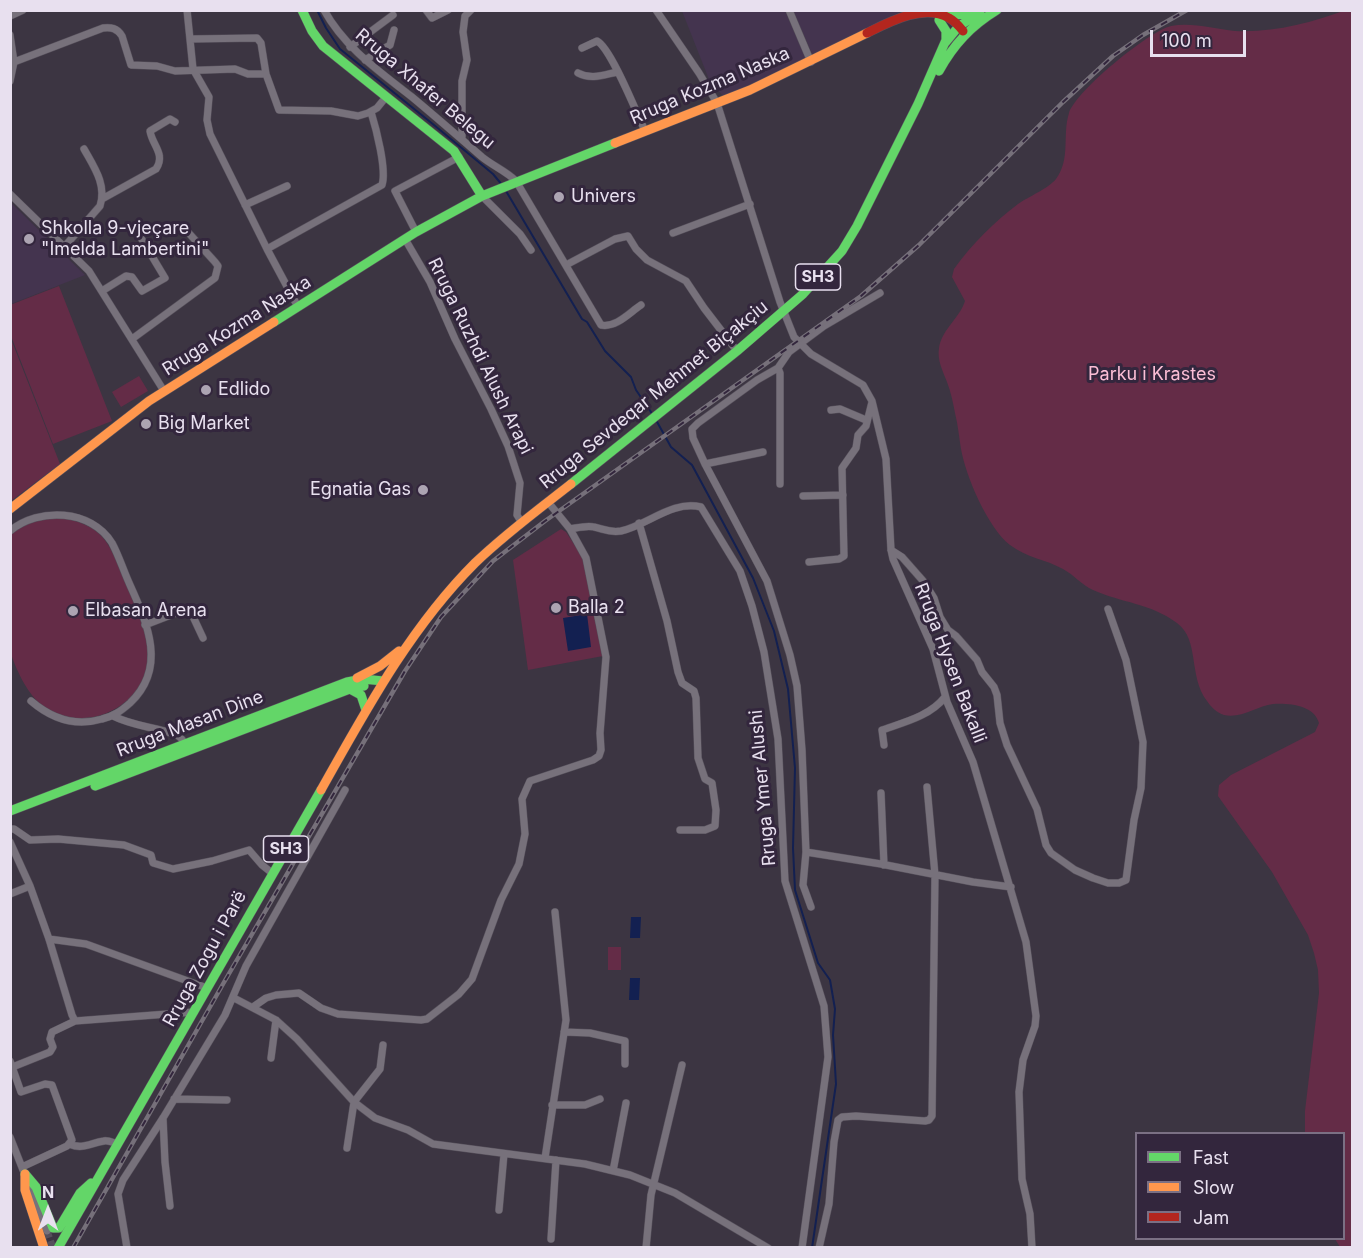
<!DOCTYPE html>
<html>
<head>
<meta charset="utf-8">
<style>
	body { margin:0 }
	#map { position:relative; width:1363px; height:1258px; overflow:hidden; background:#3c3542; font-family:Inter,sans-serif }
	canvas { display:block }
	.frame { position:absolute; inset:0; border:12px solid #e8e0ef; pointer-events:none }
	.legend { position:absolute; left:1135px; top:1132px; width:210px; height:108px; box-sizing:border-box; background:#33263d; border:2px solid #7b7084; margin:0; padding:8px 10px; list-style:none; font-size:18px; color:#e8e0ef }
	.legend li { display:flex; align-items:center; gap:12px; height:30px }
	.legend b { width:30px; border:2px solid #7b7084 }
	.north { position:absolute; left:18px; top:1180px; width:60px; height:60px; -webkit-text-stroke:4px #33263d; paint-order:stroke; rotate:0deg; font-size:16px; font-weight:700; line-height:24px; text-align:center; color:#e8e0ef }
	.north::after { content:''; display:block; margin:auto; width:21px; height:27px; background:#e8e0ef; clip-path:polygon(50% 0,100% 100%,50% 72%,0 100%) }
	.scale { position:absolute; left:1150px; top:30px; width:96px; height:27px; box-sizing:border-box; border:3px solid #e8e0ef; border-top:0; padding-left:8px; font-size:18px; line-height:21px; white-space:nowrap; color:#e8e0ef; -webkit-text-stroke:4px #33263d; paint-order:stroke }
</style>
</head>
<body>
<div id="map">
<canvas width="1363" height="1258"></canvas>
<div class="frame"></div>
<ul class="legend">
<li><b style="height:8px;background:#63d668"></b>Fast</li>
<li><b style="height:8px;background:#ff974d"></b>Slow</li>
<li><b style="height:8px;background:#b3261e"></b>Jam</li>
</ul>
<div class="north">N</div>
<div class="scale">100 m</div>
</div>
<script>
const ctx = document.querySelector('canvas').getContext('2d');
ctx.lineJoin = 'round';
function paint(path, color) { ctx.fillStyle = color; ctx.fill(path, 'evenodd'); }
function strokePath(path, color, width, dash) { ctx.strokeStyle = color; ctx.lineWidth = width; ctx.lineCap = dash ? 'butt' : 'round'; ctx.setLineDash(dash || []); ctx.stroke(path); }
function drawText(font, color, halo, rows, align = 'center') {
  ctx.font = font + ' Inter,sans-serif'; ctx.lineWidth = 6; ctx.setLineDash([]); ctx.textBaseline = 'middle'; ctx.strokeStyle = halo; ctx.fillStyle = color; for (const [text, x, y, turn = 0] of rows) {
    ctx.save(); ctx.translate(x, y); ctx.rotate((+turn || 0) * Math.PI / 180); ctx.textAlign = isNaN(turn) ? turn : align; if (halo) ctx.strokeText(text, 0, 0); ctx.fillText(text, 0, 0); ctx.restore();
  }
}
paint(new Path2D(`
	M682 11H785L807 60 724 97 710 82Z
	M793 11H902L819 53 812 54Z
	M10 203H11L85 275 11 304Z`), '#44344f');
paint(new Path2D(`
	M1346 10 1352 11V1248L1340 1247 1335 1239 1344 1238V1134L1305 1133V1111L1319 993 1318 970 1314 953 1308 935 1272 872 1218 796 1219 785 1231 775 1315 732 1319 723C1314 705 1289 703 1273 704 1257 706 1241 719 1224 715 1217 713 1211 707 1207 701 1188 676 1200 640 1177 623 1150 603 1122 603 1093 590 1082 585 1074 575 1063 569 1045 559 1027 558 1010 545 988 528 966 477 961 449 959 437 958 425 955 413 953 403 951 392 947 382 943 371 937 361 939 348 942 329 960 318 965 301L952 277 954 269C972 244 994 222 1018 204 1028 197 1049 188 1056 179 1071 159 1062 135 1069 113 1076 91 1149 31 1171 26 1192 22 1214 29 1235 31 1272 33 1311 23 1346 10Z
	M59 286 112 421 53 444 11 336 10 305Z
	M11 339 60 464 11 501H10Z
	M139 376 148 391 121 407 112 392Z
	M58 517C104 525 109 542 125 582 133 602 149 634 149 655 148 704 88 735 47 709 30 698 19 676 12 657 8 649 11 635 11 626 11 595 11 565 11 534L32 521Z
	M561 529 566 532 583 558 603 656 528 670 513 560Z
	M608 947H621V970H608Z`), '#642c47');
paint(new Path2D(`
	M587 614 591 647 568 651 563 618Z
	M631 917H641L640 938H630Z
	M630 978H640L639 1000H629Z`), '#132051');
strokePath(new Path2D(`
	M317 10 326 28 340 49 434 125 493 174 503 186
	M506 191 582 319 587 322 605 351 631 377 636 390 653 415
	M656 420 671 447 692 465 753 578 774 631 788 689 795 768 793 848 795 890 818 963 830 980 835 1009 833 1035 836 1084 812 1248`), '#132051', 2);
strokePath(new Path2D(`
	M47 1231 53 1248`), '#564f5c', 7, [7, 3.5]);
const street = new Path2D(`
	M187 10 193 69 209 97 207 120 210 134 267 249 298 307
	M324 10C345 48 379 71 412 97 436 117 459 137 482 157 493 166 506 171 516 181L601 325C616 328 629 313 641 305
	M426 10 432 18 448 10
	M656 10 699 73 717 103 780 302 794 337 811 354 863 385 872 401 886 459 891 550 893 559 933 649 947 702 973 762 1026 942 1036 1016 1035 1026 1023 1060 1019 1092 1022 1179 1030 1214 1032 1248
	M789 10 811 62
	M10 16 23 10
	M10 35 14 62 10 81
	M190 39 257 38 261 43 266 74 279 110 331 111 358 116 368 113 377 108 386 97
	M350 47 393 15
	M582 48 597 41C611 48 637 114 645 131
	M365 60 390 45 394 30
	M14 62 103 28C111 27 117 28 122 36L131 65 157 66 175 71 235 69 248 74H266
	M578 73C591 80 603 75 617 72
	M462 137V81L467 60 463 32 465 16 471 10
	M10 194 89 271 164 391
	M482 196 520 234 531 250
	M102 199 156 169C166 154 152 145 150 131L170 119 175 122
	M245 205 287 186
	M416 232 395 191 459 157
	M673 233 750 204
	M405 239 430 282 455 339 491 409 508 446 520 483 517 515 522 523
	M65 246 100 206C107 185 94 167 84 149
	M267 249 382 185C387 170 376 128 371 112
	M566 265 615 239 628 236 636 249 647 260 686 281 704 308 737 351
	M102 291 126 276 132 277 142 291 165 278 135 228
	M132 339 215 278 218 266 215 262 186 230
	M778 368 780 373V484
	M831 410 840 409 866 420
	M705 464 763 452
	M803 496 843 495
	M548 502 570 529C577 528 587 525 594 527 604 529 609 533 621 531 648 525 672 500 701 507L740 571 752 606 764 652 778 739 785 881 824 1006 828 1057 802 1248
	M639 523 667 621 678 672 682 683 694 691 696 698 698 758 705 779 712 783 716 810 715 826 705 830H680
	M10 531C39 507 91 509 112 543 119 556 124 572 130 585 148 625 167 668 130 703 121 711 114 716 102 719 75 727 52 719 31 701
	M891 550 902 557 924 582 934 598 940 617 948 630 956 636 977 660 982 672 994 687 997 695 1000 723 1007 745 1037 809 1046 845 1051 853 1075 870 1093 878 1108 883H1119L1126 880 1134 820 1141 788 1143 742 1126 660 1108 609
	M809 562 839 559 844 556 842 468 856 448 858 435 866 426 872 402
	M145 625 189 608 203 638
	M113 716C133 726 154 727 174 734 180 736 182 739 185 744
	M884 745 882 730C905 722 930 716 945 697
	M881 793 884 865
	M10 829H14L30 840 58 839 124 845 151 855 153 863 173 869 212 861 249 850 262 865 272 873
	M10 842 30 886 49 939 72 1015 75 1021 194 1012
	M806 852 881 864 973 882 1011 887
	M10 894 30 886
	M811 907 803 885 806 852 802 750 797 686 790 655 767 581 705 464 693 438 692 429 698 423 757 380 778 368 789 352 824 326 880 293
	M49 939 86 944 207 988
	M234 998 276 1020 297 1039 354 1102 375 1118 408 1130 433 1144 585 1164 630 1175 675 1193 768 1248
	M253 1007 266 998 276 995 299 993 321 1008 338 1014 421 1020 427 1019 459 994 472 979 501 900 519 864 525 834 522 799 530 781 593 760 599 756 601 750 600 733 606 657 586 558 570 529
	M564 1032 590 1033 625 1041V1064
	M271 1058 276 1020
	M10 1061 21 1092 45 1084 52 1085 72 1140 67 1146 22 1167
	M10 1068 50 1052 53 1047 50 1039 52 1032 75 1021
	M174 1099 227 1100
	M552 1105H585L600 1099
	M163 1118 165 1162 170 1206
	M10 1137 23 1170
	M69 1144C83 1150 90 1143 104 1141 108 1140 114 1143 118 1144
	M347 1148 354 1102 380 1069 383 1045
	M545 1158 566 1020 555 912
	M613 1171 626 1103
	M29 1183 47 1231
	M499 1210 504 1154
	M551 1239 556 1160
	M127 1248 118 1194 123 1180 163 1118 225 1015 246 966 345 790
	M646 1248 651 1195 682 1065
	M819 1248 829 1204 834 1142 838 1120 842 1117 856 1116 925 1121 929 1120 932 1116 935 875 927 787`);
const fast = new Path2D(`
	M302 10 312 31 323 46 454 151 482 196
	M947 16 973 13
	M945 43 959 26 980 13
	M939 71C954 44 971 26 997 10
	M274 322 416 232 482 196 615 143
	M571 484 737 351 803 294 842 251 857 226 918 104 946 40V31L939 20
	M350 689 361 695 366 710
	M95 786 355 687 364 686
	M10 811 347 682 363 679 383 681
	M25 1174 36 1187 53 1228H59L80 1193 91 1183
	M58 1248 321 790`);
const slow = new Path2D(`
	M615 143 750 90 867 33
	M10 509 149 401 274 322
	M357 678 380 666 399 651
	M321 790C366 710 410 628 475 563 505 534 539 509 571 484
	M25 1174V1190L44 1248`);
const jam = new Path2D(`
	M867 33C889 22 924 3 949 18 955 21 959 26 963 31`);
strokePath(street, '#57515c', 8);
strokePath(fast, '#57515c', 10);
strokePath(slow, '#57515c', 10);
strokePath(jam, '#57515c', 10);
strokePath(street, '#77717b', 7);
strokePath(fast, '#63d668', 9);
strokePath(slow, '#ff974d', 9);
strokePath(jam, '#b3261e', 9);
const rail = new Path2D(`
	M73 1248 223 984 405 671 441 617 493 561 545 521 861 296 919 245 1063 102 1113 56 1143 35 1187 10`);
strokePath(rail, '#76707a', 4.5);
strokePath(rail, '#33263d', 2, [7]);
for (const [x, y, r, color] of [
	[559,197,6,"#aca4b2"],
	[29,239,6,"#aca4b2"],
	[206,390,6,"#aca4b2"],
	[146,424,6,"#aca4b2"],
	[423,490,6,"#aca4b2"],
	[556,608,6,"#aca4b2"],
	[73,611,6,"#aca4b2"]
]) { const dot = new Path2D(); dot.arc(x, y, r, 0, 2 * Math.PI); ctx.fillStyle = color; ctx.fill(dot); strokePath(dot, '#33263d', 2); }
for (const [x, y, w] of [
	[818,277,45],
	[286,849,45]
]) { const box = new Path2D(); box.roundRect(x - w / 2, y - 13, w, 26, 4.5); ctx.fillStyle = '#33263d'; ctx.fill(box); strokePath(box, '#e8e0ef', 1.5); }
drawText('bold 16px', '#e8e0ef', null, [
	["SH3",818,277],
	["SH3",286,849]
]);
drawText('18px', '#e8e0ef', '#33263d', [
	["Rruga Kozma Naska",710,86,-23],
	["Rruga Xhafer Belegu",425,89,40],
	["Rruga Kozma Naska",237,326,-32],
	["Rruga Ruzhdi Alush Arapi",480,356,64],
	["Rruga Sevdeqar Mehmet Biçakçiu",654,395,-39],
	["Rruga Hysen Bakalli",950,663,69],
	["Rruga Masan Dine",190,724,-21],
	["Rruga Ymer Alushi",763,788,-95],
	["Rruga Zogu i Parë",205,959,-61]
]);
drawText('18px', '#e8e0ef', '#33263d', [
	["Univers",571,197],
	["Shkolla 9-vjeçare",41,229],
	["\"Imelda Lambertini\"",41,250],
	["Edlido",218,390],
	["Big Market",158,424],
	["Egnatia Gas",411,490,"right"],
	["Balla 2",568,608],
	["Elbasan Arena",85,611]
], 'left');
drawText('18px', '#fcbed6', '#33263d', [
	["Parku i Krastes",1152,375]
]);
</script>
</body>
</html>
